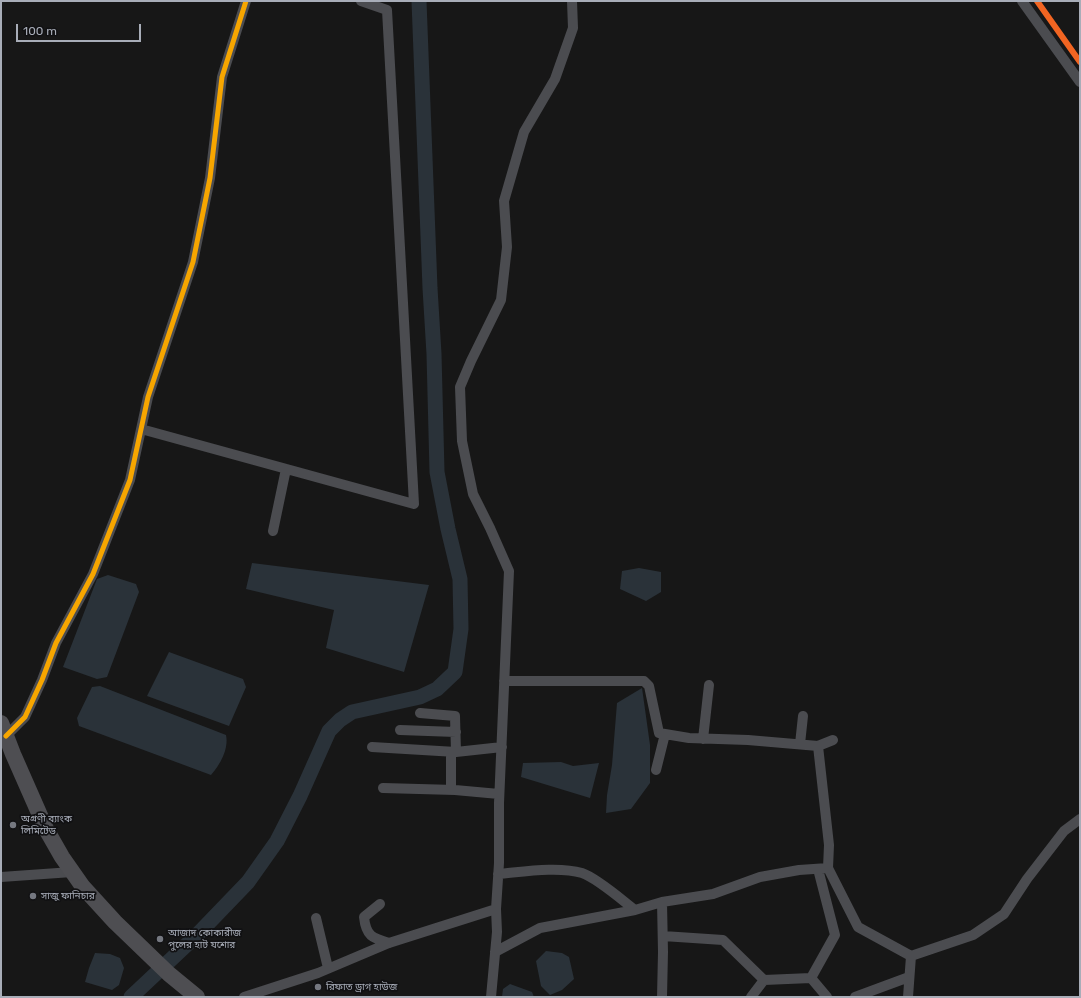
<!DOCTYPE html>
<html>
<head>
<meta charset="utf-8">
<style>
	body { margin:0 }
	#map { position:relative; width:1081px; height:998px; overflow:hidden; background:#171717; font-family:Rubik,sans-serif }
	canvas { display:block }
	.frame { position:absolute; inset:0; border:2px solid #a8adb8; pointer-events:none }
	.scale { position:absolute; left:16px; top:24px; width:125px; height:18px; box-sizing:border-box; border:2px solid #a8adb8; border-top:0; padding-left:5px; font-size:12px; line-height:14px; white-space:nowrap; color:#a8adb8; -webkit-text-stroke:3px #111113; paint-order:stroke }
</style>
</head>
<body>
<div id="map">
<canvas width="1081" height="998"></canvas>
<div class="frame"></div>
<div class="scale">100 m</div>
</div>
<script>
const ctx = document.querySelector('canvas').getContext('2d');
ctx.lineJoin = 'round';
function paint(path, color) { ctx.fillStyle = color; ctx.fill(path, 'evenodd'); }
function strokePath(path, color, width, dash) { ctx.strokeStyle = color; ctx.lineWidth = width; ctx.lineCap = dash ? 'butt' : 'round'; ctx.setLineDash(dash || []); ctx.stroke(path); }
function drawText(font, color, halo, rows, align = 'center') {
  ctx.font = font + ' Rubik,"Noto Sans Bengali",sans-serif'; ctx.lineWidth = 3.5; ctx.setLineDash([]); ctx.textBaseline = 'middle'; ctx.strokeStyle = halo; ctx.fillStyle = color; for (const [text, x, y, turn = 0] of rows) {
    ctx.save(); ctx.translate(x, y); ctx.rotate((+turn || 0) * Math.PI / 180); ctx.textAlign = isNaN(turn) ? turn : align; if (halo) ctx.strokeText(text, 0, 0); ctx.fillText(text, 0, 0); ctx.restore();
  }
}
paint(new Path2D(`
	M252 563 429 585 404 672 326 648 334 610 246 589Z
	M639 568 661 572V592L646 601 620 589 622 571Z
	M108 575 136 584 139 592 107 677 97 679 63 667 97 579Z
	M169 652 243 679 246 687 229 726 147 696Z
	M100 686 226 735C229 749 220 765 211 775L79 726 77 718 92 687Z
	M642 688 650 745V783L631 809 606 813 607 795 612 765 617 703Z
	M561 762 573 766 599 763 590 798 521 777 523 763Z
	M546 951 562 953 569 957 574 979 562 990 550 995 541 986 536 961Z
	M95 953 110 954 120 958 124 968 119 985 112 990 85 982 89 968Z
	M510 984 532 992 534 997H502L503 989Z`), '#2a3239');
strokePath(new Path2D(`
	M131 997 197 935 248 882 277 841 300 796 329 731 340 720 352 712 420 697 437 689 455 672 461 629 460 579 448 529 437 472 434 354 430 288 419 1`), '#2a3239', 15);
strokePath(new Path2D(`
	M1022 1 1080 82
	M141 429 414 504 387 10 361 1
	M273 531 286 469
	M504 681H644L649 686 659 733 689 738 748 740 818 746 829 845 828 868 858 927 911 956 908 997
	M420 713 455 716 456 752
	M400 730 456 732
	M6 736 25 717 42 680 56 643 93 574 130 480 148 397 193 262 210 178 222 77 246 1
	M703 739 709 685
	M800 744 803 716
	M818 746 833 740
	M372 747 456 752 502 747
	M656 770 665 734
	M383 788 455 790 499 794
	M451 790V752
	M498 874C522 872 558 866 582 873 597 878 622 900 635 910
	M1 877 72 872
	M662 902 663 952 662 997
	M380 904 364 917C366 936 372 938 389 943
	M316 918 328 968
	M663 936 723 940 764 980 811 978 835 935 818 869
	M495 952 540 928 635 910 662 902 713 894 760 877 799 870 828 868
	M911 956 973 935 1004 914 1027 879 1064 831 1080 819
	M811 978 827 997
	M244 997 318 973 389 943 496 909
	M491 997 497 932 496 909 499 863V803L509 571 490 528 473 494 462 441 460 387 471 361 501 300 507 247 504 201 524 132 555 79 573 28 572 1
	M751 997 764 980
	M855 997 909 977`), '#4b4c50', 10);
strokePath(new Path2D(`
	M1 723 13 754 46 829 62 857 83 887 115 922 169 974 197 997`), '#4e4e52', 16);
strokePath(new Path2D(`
	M6 736 25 717 42 680 56 643 93 574 130 480 148 397 193 262 210 178 222 77 246 1`), '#f7a600', 5);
strokePath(new Path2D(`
	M1037 1 1080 62`), '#f26522', 6);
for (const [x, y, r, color] of [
	[13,825,4,"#757880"],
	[33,896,4,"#757880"],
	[160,939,4,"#757880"],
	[318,987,4,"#757880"]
]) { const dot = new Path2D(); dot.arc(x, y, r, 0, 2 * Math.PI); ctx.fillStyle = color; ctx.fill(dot); strokePath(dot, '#111113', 1.5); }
drawText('10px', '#a8adb8', '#111113', [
	["অগ্রণী ব্যাংক",21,819],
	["লিমিটেড",21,831],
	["সাজু ফানিচার",41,896],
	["আজাদ কোকারীজ",168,933],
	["পুলের হাট যশোর",168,945],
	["রিফাত ড্রাগ হাউজ",326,987]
], 'left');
</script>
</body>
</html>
